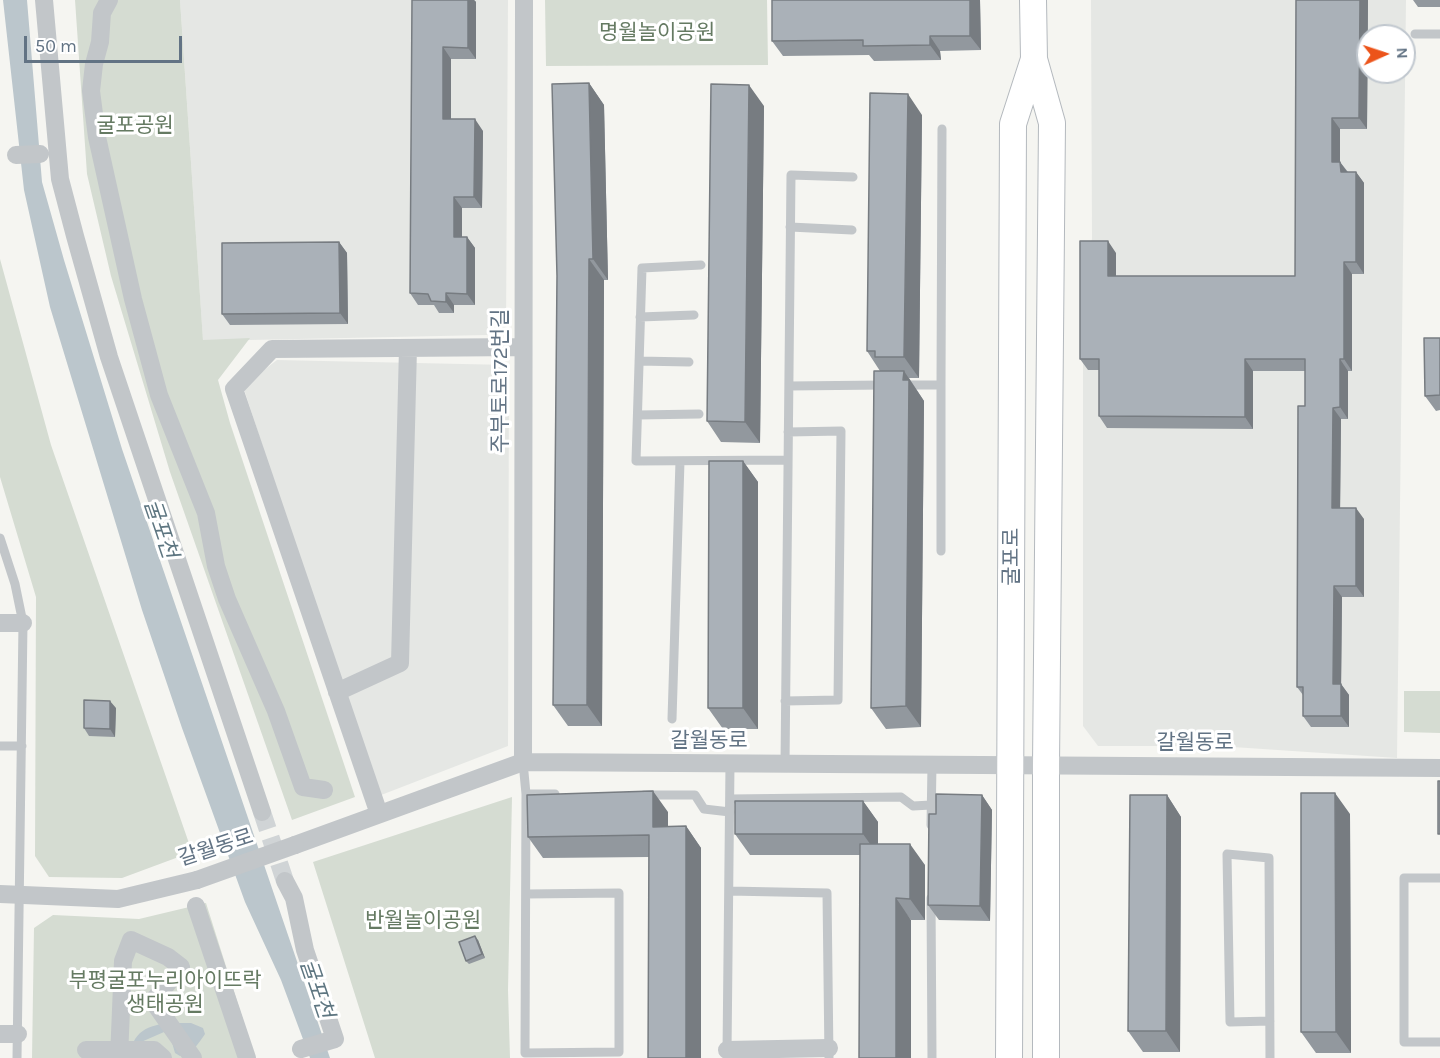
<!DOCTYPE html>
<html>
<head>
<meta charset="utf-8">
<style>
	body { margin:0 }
	#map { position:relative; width:1440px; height:1058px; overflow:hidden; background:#f5f5f1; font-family:Karla,sans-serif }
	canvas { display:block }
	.north { position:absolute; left:1356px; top:24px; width:60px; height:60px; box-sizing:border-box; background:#fff; border:2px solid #c0c7ce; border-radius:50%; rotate:87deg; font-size:16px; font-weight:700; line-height:24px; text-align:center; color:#627384 }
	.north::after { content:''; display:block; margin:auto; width:21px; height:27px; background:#ec541a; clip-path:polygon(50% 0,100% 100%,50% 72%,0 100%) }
	.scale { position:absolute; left:24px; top:36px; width:158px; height:27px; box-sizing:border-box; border:3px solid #627384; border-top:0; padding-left:8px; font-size:18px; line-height:21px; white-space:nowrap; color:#627384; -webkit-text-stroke:4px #fff; paint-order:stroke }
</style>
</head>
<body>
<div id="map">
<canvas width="1440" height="1058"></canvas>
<div class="north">N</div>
<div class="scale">50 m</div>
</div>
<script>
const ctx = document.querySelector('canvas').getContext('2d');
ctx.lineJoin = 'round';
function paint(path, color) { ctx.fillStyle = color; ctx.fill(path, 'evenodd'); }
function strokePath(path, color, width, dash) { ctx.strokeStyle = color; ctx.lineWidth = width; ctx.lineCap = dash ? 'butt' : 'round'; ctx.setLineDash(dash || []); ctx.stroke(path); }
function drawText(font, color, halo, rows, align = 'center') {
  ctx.font = font + ' Karla,"Noto Sans KR",sans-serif'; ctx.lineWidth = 6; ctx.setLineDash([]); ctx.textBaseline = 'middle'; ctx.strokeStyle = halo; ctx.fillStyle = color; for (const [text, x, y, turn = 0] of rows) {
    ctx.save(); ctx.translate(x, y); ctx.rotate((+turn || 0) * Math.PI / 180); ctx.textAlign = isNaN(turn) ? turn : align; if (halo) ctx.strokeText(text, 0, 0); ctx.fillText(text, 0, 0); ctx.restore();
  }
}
paint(new Path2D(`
	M180 0H508L506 327 487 335 203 341Z
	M1091 0H1406L1397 758 1218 746H1098L1083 726V272L1092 239ZM1368 36H1404V72H1368Z
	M277 360 509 365 508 746 376 797 243 386Z`), '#e5e7e4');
paint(new Path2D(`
	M75 0H180L203 340 250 338 218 380 230 423 355 797 292 820 170 472 111 276 87 174Z
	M545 0H767L768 65 546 66Z
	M0 259 51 445 192 852 122 878 49 877 35 856 36 597 0 477Z
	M1404 691H1440V733L1404 732Z
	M512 797 508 990 510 1058H375L313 862Z
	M206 903 255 1058H32L34 928 53 915 139 919Z`), '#d5dcd2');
paint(new Path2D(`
	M3 0H27L42 182 64 260 122 449 330 1058H310L281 980 245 902 182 728 142 610 50 307 24 190Z
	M191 1023 203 1028 205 1034C198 1044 193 1053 180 1056L175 1053 171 1039 164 1032 132 1046C140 1021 169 1023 191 1023Z`), '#bbc6cc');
strokePath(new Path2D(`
	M262 812 285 881`), '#d0d4d6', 18, [18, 9]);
const secondary = new Path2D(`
	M1033 0 1034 59 1052 123 1046 765V1058
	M1009 1058 1013 124 1034 59`);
strokePath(secondary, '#b4b9be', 28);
strokePath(new Path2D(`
	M1415 34H1440
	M790 227 852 230
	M701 265 642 268 636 461 788 460
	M640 317 694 315
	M639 361 689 362
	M902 385H941V551
	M941 385 942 129
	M789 386 885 385
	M638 415 699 414
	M0 538 15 584 23 623 17 1058
	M785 701 838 700 841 431 788 432
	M672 719 680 461
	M0 746H22
	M523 762 526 794H555
	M785 764 791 175 853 177
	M644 795H695L704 809 730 812
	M730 799 901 797 913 806 931 805
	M931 825 932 765
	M1440 878H1404V1042H1440
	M729 891 827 893 829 1058
	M526 894 619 893V1052L525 1053 526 794
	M931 898 932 1058
	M1270 1021 1230 1022 1227 854 1269 858 1270 1058
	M727 1052 730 764`), '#c2c6c9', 9);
strokePath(new Path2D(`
	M44 0 60 179 75 236 109 357 262 812
	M109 0 102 13 100 42 94 64 91 91 97 137 133 299 159 395 206 513 216 566 227 599 276 711 303 787 324 790
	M16 155 40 154
	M0 623H23
	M337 692 400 663 408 348
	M523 762 524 0
	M379 814 234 389 272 349 523 347
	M295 845 523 762 1440 768
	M285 881 294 898 305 950 335 1039 301 1049
	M0 894 118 899 197 880
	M196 906 247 1058
	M0 1034H18
	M86 1050H154L163 1058
	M727 1050 829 1048
	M119 1058 123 961 131 940 168 957 181 967 153 1001 193 1058`), '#c2c6c9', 18);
strokePath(secondary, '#fff', 26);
strokePath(new Path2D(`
	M197 880 295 845`), '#c2c6c9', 18);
paint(new Path2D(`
	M412 0H474L476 2V59H451V119L483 131 482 208H462V237H467L475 248V305H454V313H439L434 305H418L410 293Z
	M772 0H980L981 50 940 51 941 60 874 61 869 55 783 56 772 41Z
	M1296 0H1368L1367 129H1340V162L1348 172H1356L1364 183V274H1352V371H1348V419H1341L1340 508 1364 519V597H1342L1341 684 1349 695V727H1311L1303 716V695L1297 687 1305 406V371H1253V429L1107 428 1099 416V370H1088L1080 359 1116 253V276H1295Z
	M1413 0H1440V7H1418Z
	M589 83 604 105 608 280H604L602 726H568L553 705 557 276Z
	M764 106 760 443 721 442 707 421Z
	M922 115 919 378H909L924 401 921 727 886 729 871 708 880 371 867 351Z
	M339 242 347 253 348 324 230 325 222 314Z
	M1440 338V410L1436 411 1425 396Z
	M743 461 758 482V729H723L708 708Z
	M116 708 115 737 89 736 84 728Z
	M982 795 992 810 990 921 939 920 928 905 936 814Z
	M1167 795 1181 817 1180 1052H1143L1128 1031Z
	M863 801 878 822V844L925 865V920H911L860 855H750L735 834Z
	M668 812V827L686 826 701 848V1058H648L649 857 543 858 528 837Z
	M1350 814 1351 1053H1316L1301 1032Z
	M478 940 485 958 469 964 466 961Z`), '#92989e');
paint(new Path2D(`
	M468 0H474L476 2V59L468 48Z
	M970 0H980L981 50 970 36Z
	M1360 0H1368L1367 129 1359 118Z
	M930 36 940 51 941 60 930 45Z
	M443 47 451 59V130L443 119Z
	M589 83 604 105 608 280 593 259Z
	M749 85 764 106 760 443 745 422Z
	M908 94 922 115 919 378 904 357Z
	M1332 118 1340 129V173L1332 162Z
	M475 119 483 131 482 208 474 197Z
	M1340 162 1348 173 1341 172Z
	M1356 172 1364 183V274L1356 262Z
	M454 197 462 208V248L454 237Z
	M467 237 475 248V305L467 294Z
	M1108 241 1116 253V288L1108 276Z
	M339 242 347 253 348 324 340 313Z
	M589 259 604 280 602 726 587 705Z
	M1344 262 1352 274V371L1344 359Z
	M446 293 454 305V313L446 302Z
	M1245 359 1253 371V429L1245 417Z
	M1340 359 1348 371V419L1340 407Z
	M904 371 924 401 921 727 906 706Z
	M1333 408 1341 419 1340 519 1332 508Z
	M743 461 758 482V729L743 708Z
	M1356 508 1364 519V597L1356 586Z
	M1334 586 1342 597 1341 695 1333 684Z
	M1341 684 1349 695V727L1341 716Z
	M110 701 116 708 115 737 110 729Z
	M653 791 668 812V848L653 827Z
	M1335 793 1350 814 1351 1053 1336 1032Z
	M982 795 992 810 990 921 980 906Z
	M1167 795 1181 817 1180 1052 1166 1031Z
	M863 801 878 822V855L863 834Z
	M686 826 701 848V1058H686Z
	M910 844 925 865V920L910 899Z
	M896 898 911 920V1058H896Z
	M475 936 478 940 485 958 482 954Z`), '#777c81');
const building = new Path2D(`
	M412 0H468V48L443 47V119H475L474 197H454V237H467V294L446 293V302L431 301 428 294 410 293Z
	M772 0H970V36H930V45L863 46V40L772 41Z
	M1296 0H1360L1359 118H1332V162H1340L1341 172H1356V262H1344V359H1340V407L1333 408 1332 508H1356V586H1334L1333 684H1341V716H1303V687H1297L1298 406H1305V359H1245V417L1099 416V359H1080V241H1108V276H1295Z
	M589 83 593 259H589L587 705H553L557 276 552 84Z
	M711 84 749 85 745 422 707 421Z
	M870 93 908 94 904 357H875V351H867Z
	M339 242 340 313 222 314V243Z
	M1424 338H1440V395L1425 396Z
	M874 371H904L903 380H909L906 706 871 708Z
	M709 461H743V708H708Z
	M84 700 110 701V729L84 728Z
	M1438 781H1440V834H1438Z
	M653 791V827L686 826V1058H648L649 835 528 837 527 795Z
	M1301 793H1335L1336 1032H1301Z
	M936 794 982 795 980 906 928 905 929 814H936Z
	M1130 795H1167L1166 1031H1128Z
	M735 801H863V834H735Z
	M860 844H910V899L896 898V1058H859Z
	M475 936 482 954 466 961 459 942Z`);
paint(building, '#aab1b8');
strokePath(building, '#777c81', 1.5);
drawText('21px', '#657a62', '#fff', [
	["명월놀이공원",657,33],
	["굴포공원",135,126],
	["반월놀이공원",423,921],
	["부평굴포누리아이뜨락",165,981],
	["생태공원",165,1005]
]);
drawText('21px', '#627384', '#fff', [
	["주부토로172번길",501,381,-90],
	["굴포로",1012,557,-90],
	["갈월동로",709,741],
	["갈월동로",1195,743],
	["갈월동로",216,848,-18]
]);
drawText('italic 22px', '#5e7681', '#fff', [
	["굴포천",160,529,71],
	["굴포천",316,989,71]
]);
</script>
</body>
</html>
